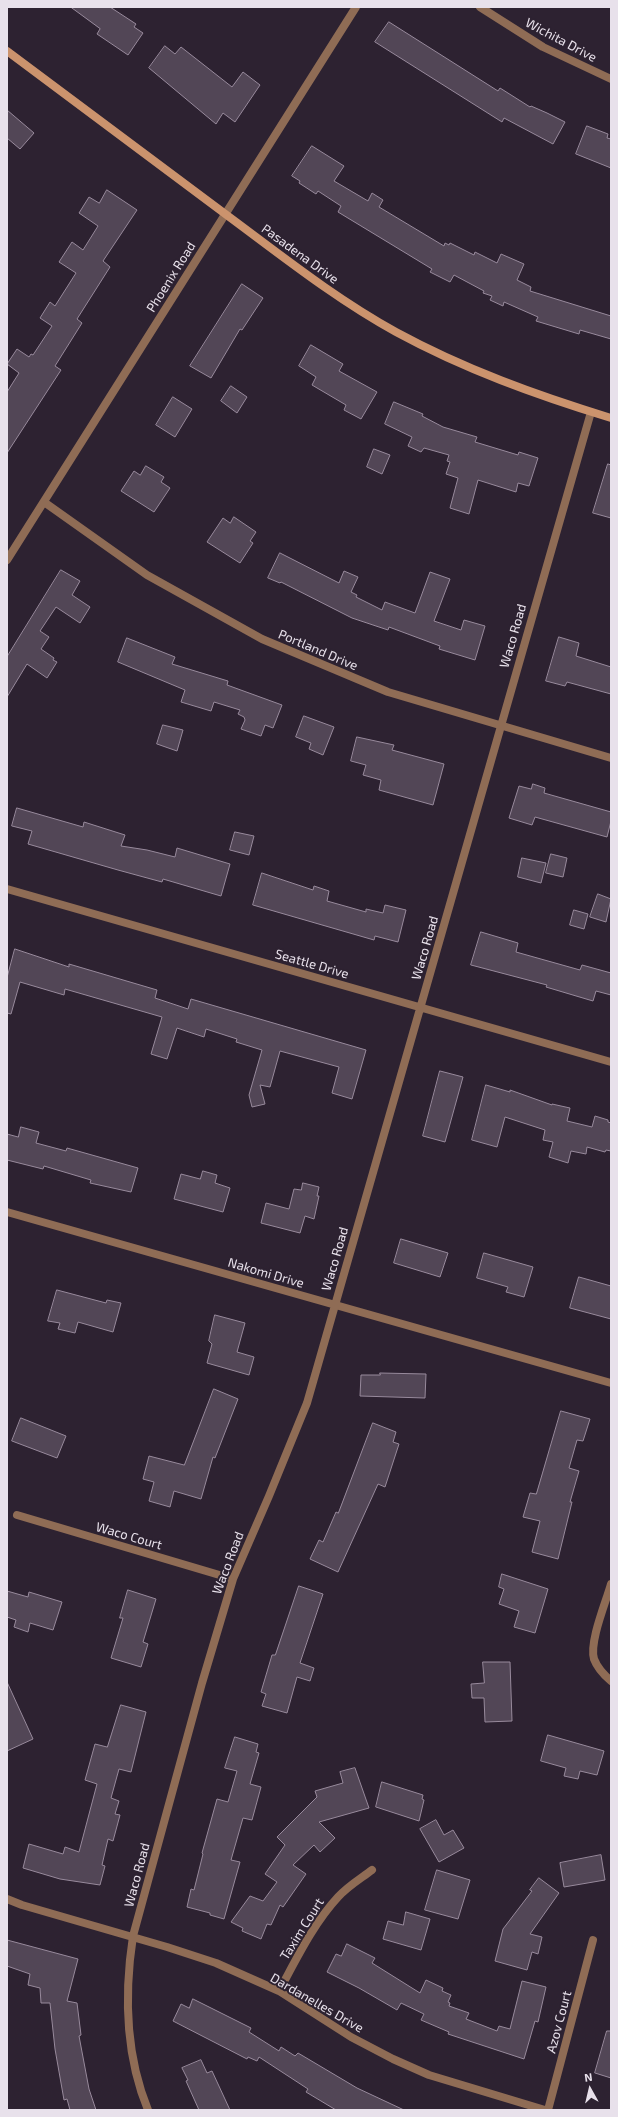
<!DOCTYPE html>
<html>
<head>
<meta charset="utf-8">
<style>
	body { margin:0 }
	#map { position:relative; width:618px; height:2117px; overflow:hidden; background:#2d2231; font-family:"Exo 2",sans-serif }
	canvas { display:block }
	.frame { position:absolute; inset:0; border:8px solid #e8e1eb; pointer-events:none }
	.north { position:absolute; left:570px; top:2069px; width:40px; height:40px; -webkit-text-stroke:3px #2d2231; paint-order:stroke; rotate:352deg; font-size:11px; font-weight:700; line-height:16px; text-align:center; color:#e8e1eb }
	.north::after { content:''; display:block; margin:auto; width:14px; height:18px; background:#e8e1eb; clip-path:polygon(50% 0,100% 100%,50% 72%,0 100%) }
</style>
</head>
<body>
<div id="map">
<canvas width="618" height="2117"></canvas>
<div class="frame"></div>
<div class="north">N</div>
</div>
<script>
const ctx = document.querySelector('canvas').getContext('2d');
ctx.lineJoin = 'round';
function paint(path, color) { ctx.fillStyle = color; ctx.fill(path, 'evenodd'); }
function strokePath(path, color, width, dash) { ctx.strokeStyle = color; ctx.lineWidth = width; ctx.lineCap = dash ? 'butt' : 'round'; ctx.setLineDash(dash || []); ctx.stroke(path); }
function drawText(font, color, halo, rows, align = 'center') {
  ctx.font = font + ' "Exo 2",sans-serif'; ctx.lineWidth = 4; ctx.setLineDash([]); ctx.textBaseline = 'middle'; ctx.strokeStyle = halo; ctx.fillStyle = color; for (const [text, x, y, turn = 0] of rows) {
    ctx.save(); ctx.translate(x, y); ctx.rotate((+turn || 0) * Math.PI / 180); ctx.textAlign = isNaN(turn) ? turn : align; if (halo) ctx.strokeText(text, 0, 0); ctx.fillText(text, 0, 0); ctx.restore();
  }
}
const building = new Path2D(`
	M71 7H110L136 24 134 27 143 33 128 55 97 34 100 29Z
	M389 22 498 91 500 88 530 107 531 106 547 113 565 122 553 144 504 118 502 122 375 42Z
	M165 46 175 54 181 47 232 87 243 72 260 85 235 122 223 113 216 124 149 68Z
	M7 110 34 133 20 149 7 138Z
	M587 126 608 134 607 138 611 139V168L576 154Z
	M312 146 344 166 334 181 368 201 372 193 383 200 379 207 444 246 445 243 449 245 450 243 474 255 475 252 497 263 501 254 524 264 517 280 531 287 530 291 611 316V339L580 330 579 334 536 321 538 317 504 302 503 306 490 300 492 296 483 293 484 291 454 275 450 282 430 272 432 269 338 212 341 206 318 191 316 194 299 183 300 181 292 176Z
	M107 190 137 210 103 261 110 267 77 319 82 323 55 366 61 370 7 453V392L19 373 7 364 17 349 29 357 31 354 33 355 52 326 40 318 50 302 55 306 76 273 59 262 72 242 83 250 98 226 79 213 89 197 99 203Z
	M242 284 263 298 242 330 240 329 211 378 190 366Z
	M311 345 343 364 339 371 377 392 361 419 344 410 346 405 312 385 316 377 299 366Z
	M231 386 247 397 237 413 221 401Z
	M173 397 192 409 175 437 156 425Z
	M394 402 423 414 422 416 443 427 477 437 475 442 518 455 519 452 538 458 529 486 518 483 516 492 478 480 469 514 450 508 458 478 446 474 450 462 447 461 449 455 424 448 421 452 408 446 412 437 385 424Z
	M374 449 390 455 382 474 367 467Z
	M608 464 611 465V518L593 513Z
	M146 466 164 477 161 482 170 488 154 512 121 491 134 471 140 475Z
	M234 517 256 532 250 541 253 543 240 563 207 542 223 518 230 523Z
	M280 553 339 583 344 571 358 577 351 592 357 595 356 597 382 610 385 602 415 613 430 572 450 579 434 621 461 630 464 620 485 626 475 660 439 649 440 646 389 627 388 630 352 618 281 582 280 583 268 578Z
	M61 570 80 581 72 595 90 607 80 623 56 607 40 631 49 637 41 649 54 658 53 660 57 662 47 678 27 664 7 697V657Z
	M559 637 579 643 576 656 611 667V694L567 682 565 686 546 681Z
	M127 638 175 657 172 664 228 681 227 685 282 705 273 728 265 725 261 736 241 729 245 720 244 717 238 714 240 710 214 702 211 711 181 702 185 690 118 662Z
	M304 716 334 727 323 755 309 749 311 743 296 737Z
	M163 725 183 730 177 751 157 744Z
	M357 737 394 745 392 750 444 764 433 805 379 790 381 780 363 775 366 765 351 761Z
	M533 784 545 788 544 793 611 812V821L607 837 535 817 532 825 509 818 519 786 531 789Z
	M17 808 83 827 84 822 125 835 121 846 147 850 175 857 177 848 230 864 221 896 163 879 162 882 118 870 28 844 32 831 12 826Z
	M235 832 254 836 249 855 230 850Z
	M551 854 567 858 563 877 546 873Z
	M522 858 546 863 541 883 518 877Z
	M262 873 313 890 314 886 329 891 327 901 366 912V909L383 913 385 905 406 910 398 942 375 936 374 940 253 905Z
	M598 894 611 899 606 922 590 917Z
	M574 910 588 914 584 929 570 925Z
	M481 932 518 943 516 952 580 970 582 965 611 973V995L596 991 593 1001 546 987 547 985 471 965Z
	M15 949 69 967V964L157 990 155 998 188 1009 191 999 366 1050 352 1099 332 1093 339 1067 280 1051 270 1087 260 1085 265 1104 252 1107 249 1095 262 1050 236 1042 237 1039 206 1029 204 1037 177 1028 167 1059 151 1054 162 1017 65 989 64 995 20 982 11 1014 7 1013V978Z
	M440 1071 463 1077 445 1142 423 1136Z
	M486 1085 510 1092V1090L552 1105V1104L570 1108 567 1121 592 1127 595 1116 608 1120V1122L611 1123V1151L606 1150 605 1152 587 1147 586 1154 571 1151 568 1163 549 1157 553 1142 543 1140 545 1130 505 1117 497 1147 472 1140Z
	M21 1127 39 1132 36 1143 66 1151 67 1148 138 1168 131 1192 90 1183 91 1180 44 1166 43 1169 7 1160V1134L18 1137Z
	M203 1171 217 1175 215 1183 230 1188 223 1212 174 1199 181 1174 200 1179Z
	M303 1183 319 1187 317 1196H319L314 1219 305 1216 300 1233 261 1223 266 1203 289 1209 294 1189 301 1190Z
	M401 1239 448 1253 440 1277 394 1263Z
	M484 1253 533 1267 524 1297 506 1292 508 1287 477 1278Z
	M579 1277 611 1286V1319L570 1308Z
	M57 1290 106 1303 107 1300 121 1303 113 1332 78 1322 75 1333 58 1329 60 1323 48 1321Z
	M215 1315 245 1323 237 1352 254 1357 249 1375 207 1363 212 1344 209 1341Z
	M380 1373 426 1374 425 1398 360 1396 361 1375H380Z
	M214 1389 238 1399 215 1458 213 1457 201 1499 174 1491 170 1507 149 1501 154 1482 143 1479 149 1456 184 1465Z
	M561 1411 590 1419 583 1441 577 1440 569 1468 579 1471 570 1502H572L558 1559 532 1552 540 1521 523 1517 530 1493 536 1494Z
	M21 1418 66 1436 57 1458 12 1441Z
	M373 1423 396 1432 393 1442 399 1444 385 1487 378 1484 338 1572 310 1559 319 1540 323 1542 336 1512 338 1513Z
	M502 1574 548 1589 535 1633 514 1627 519 1611 499 1604 504 1589 499 1587Z
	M299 1586 323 1594 300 1663 314 1668 310 1681 297 1677 287 1713 262 1706 266 1694 261 1692 272 1655H275Z
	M128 1590 156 1599 143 1642 148 1644 141 1667 111 1658 123 1618H120Z
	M7 1591 28 1597 29 1592 62 1602 53 1630 30 1623 28 1632 14 1627 16 1620 7 1617Z
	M483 1662H510L512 1721 485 1722 484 1698H472L471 1684 484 1683Z
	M7 1682 33 1739 7 1751Z
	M121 1705 146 1712 131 1772 119 1769 111 1798 119 1801 115 1814 120 1815 113 1841 108 1839 102 1865 105 1866 100 1885 60 1879 23 1868 29 1844 63 1854 65 1847 79 1852 97 1784 85 1780 95 1744 107 1747Z
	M548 1735 604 1751 597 1775 580 1771 578 1779 564 1776 566 1768 541 1761Z
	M235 1737 258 1744 256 1752 259 1753 250 1784 261 1787 252 1820 243 1818 231 1860 240 1862 224 1919 210 1915V1913L187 1907 191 1889 194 1890 203 1854 202 1853 217 1799 228 1802 237 1771 225 1768Z
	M355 1768 369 1808 319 1822 335 1838 320 1852 314 1845 293 1865 306 1874 283 1907 280 1905 271 1925 267 1924 261 1939 242 1931 243 1928 231 1922 250 1896 263 1901 277 1882 265 1874 285 1845 277 1837 317 1797 315 1791 343 1783 340 1772Z
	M382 1782 423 1795 422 1799 424 1800 419 1821 376 1807Z
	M436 1820 444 1835 453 1830 464 1848 439 1862 420 1829Z
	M601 1855 605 1880 564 1887 560 1863Z
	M437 1870 470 1880 458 1919 425 1910Z
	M539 1878 559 1893 530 1934 542 1937 538 1954 532 1952 527 1970 495 1961 503 1929 532 1891 530 1890Z
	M406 1912 430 1919 421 1950 383 1939 388 1921 403 1925Z
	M7 1940 78 1959 67 2001 77 2003 81 2035 79 2036 89 2089 96 2110H70L67 2099 64 2100 55 2049 50 2003H41L40 1988 28 1985 30 1974 7 1966Z
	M347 1944 375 1958 372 1963 420 1993 426 1980 443 1988 442 1991 451 1995 448 2002 450 2003 449 2006 469 2013 466 2019 497 2031 499 2026 510 2029 522 1981 546 1987 538 2022 535 2021 524 2059 448 2034 449 2032 421 2020 424 2014 401 2003 397 2010 359 1988 327 1972 336 1954 341 1956Z
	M193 1999 251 2028 249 2032 279 2051 281 2047 295 2056 298 2053 357 2088 404 2110H336L306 2092 308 2089 259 2057 257 2061 248 2057 247 2059 173 2021 181 2004 189 2008Z
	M607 2031H611V2078L595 2073Z
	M201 2060 207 2073 212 2071 230 2110H199L186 2081 188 2080 182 2068Z`);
paint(building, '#524656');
strokePath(building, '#988a9c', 1);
strokePath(new Path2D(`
	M480 7 543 47 611 79
	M44 502 147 575 262 639 388 692 611 758
	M7 560 356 7
	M7 889 611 1062
	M7 1212 611 1383
	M17 1515 233 1579
	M611 1584C606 1602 589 1642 594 1659 597 1667 604 1675 611 1681
	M7 1899 22 1905 167 1947 216 1963 279 1991 351 2037 393 2059 429 2075 545 2110
	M279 1991C296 1960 313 1924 338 1897 348 1886 360 1879 372 1870
	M148 2110C125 2054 124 1995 133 1936L202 1683 233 1579 269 1496 307 1403 591 412
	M548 2110 593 1940`), '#8f6c55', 8);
strokePath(new Path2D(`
	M7 51C81 106 154 161 228 216 282 256 336 299 396 332 464 369 536 395 611 418`), '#cb936d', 8);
drawText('13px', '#e8e1eb', '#2d2231', [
	["Wichita Drive",561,40,28],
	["Pasadena Drive",300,254,36],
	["Phoenix Road",171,277,-58],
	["Waco Road",513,636,-74],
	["Portland Drive",318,650,23],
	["Waco Road",425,948,-74],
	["Seattle Drive",312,964,16],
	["Waco Road",335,1259,-74],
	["Nakomi Drive",266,1273,16],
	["Waco Court",129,1536,16],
	["Waco Road",228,1563,-69],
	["Waco Road",137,1875,-75],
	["Taxim Court",302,1929,-58],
	["Dardanelles Drive",317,2003,30],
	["Azov Court",559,2022,-75]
]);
</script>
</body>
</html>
